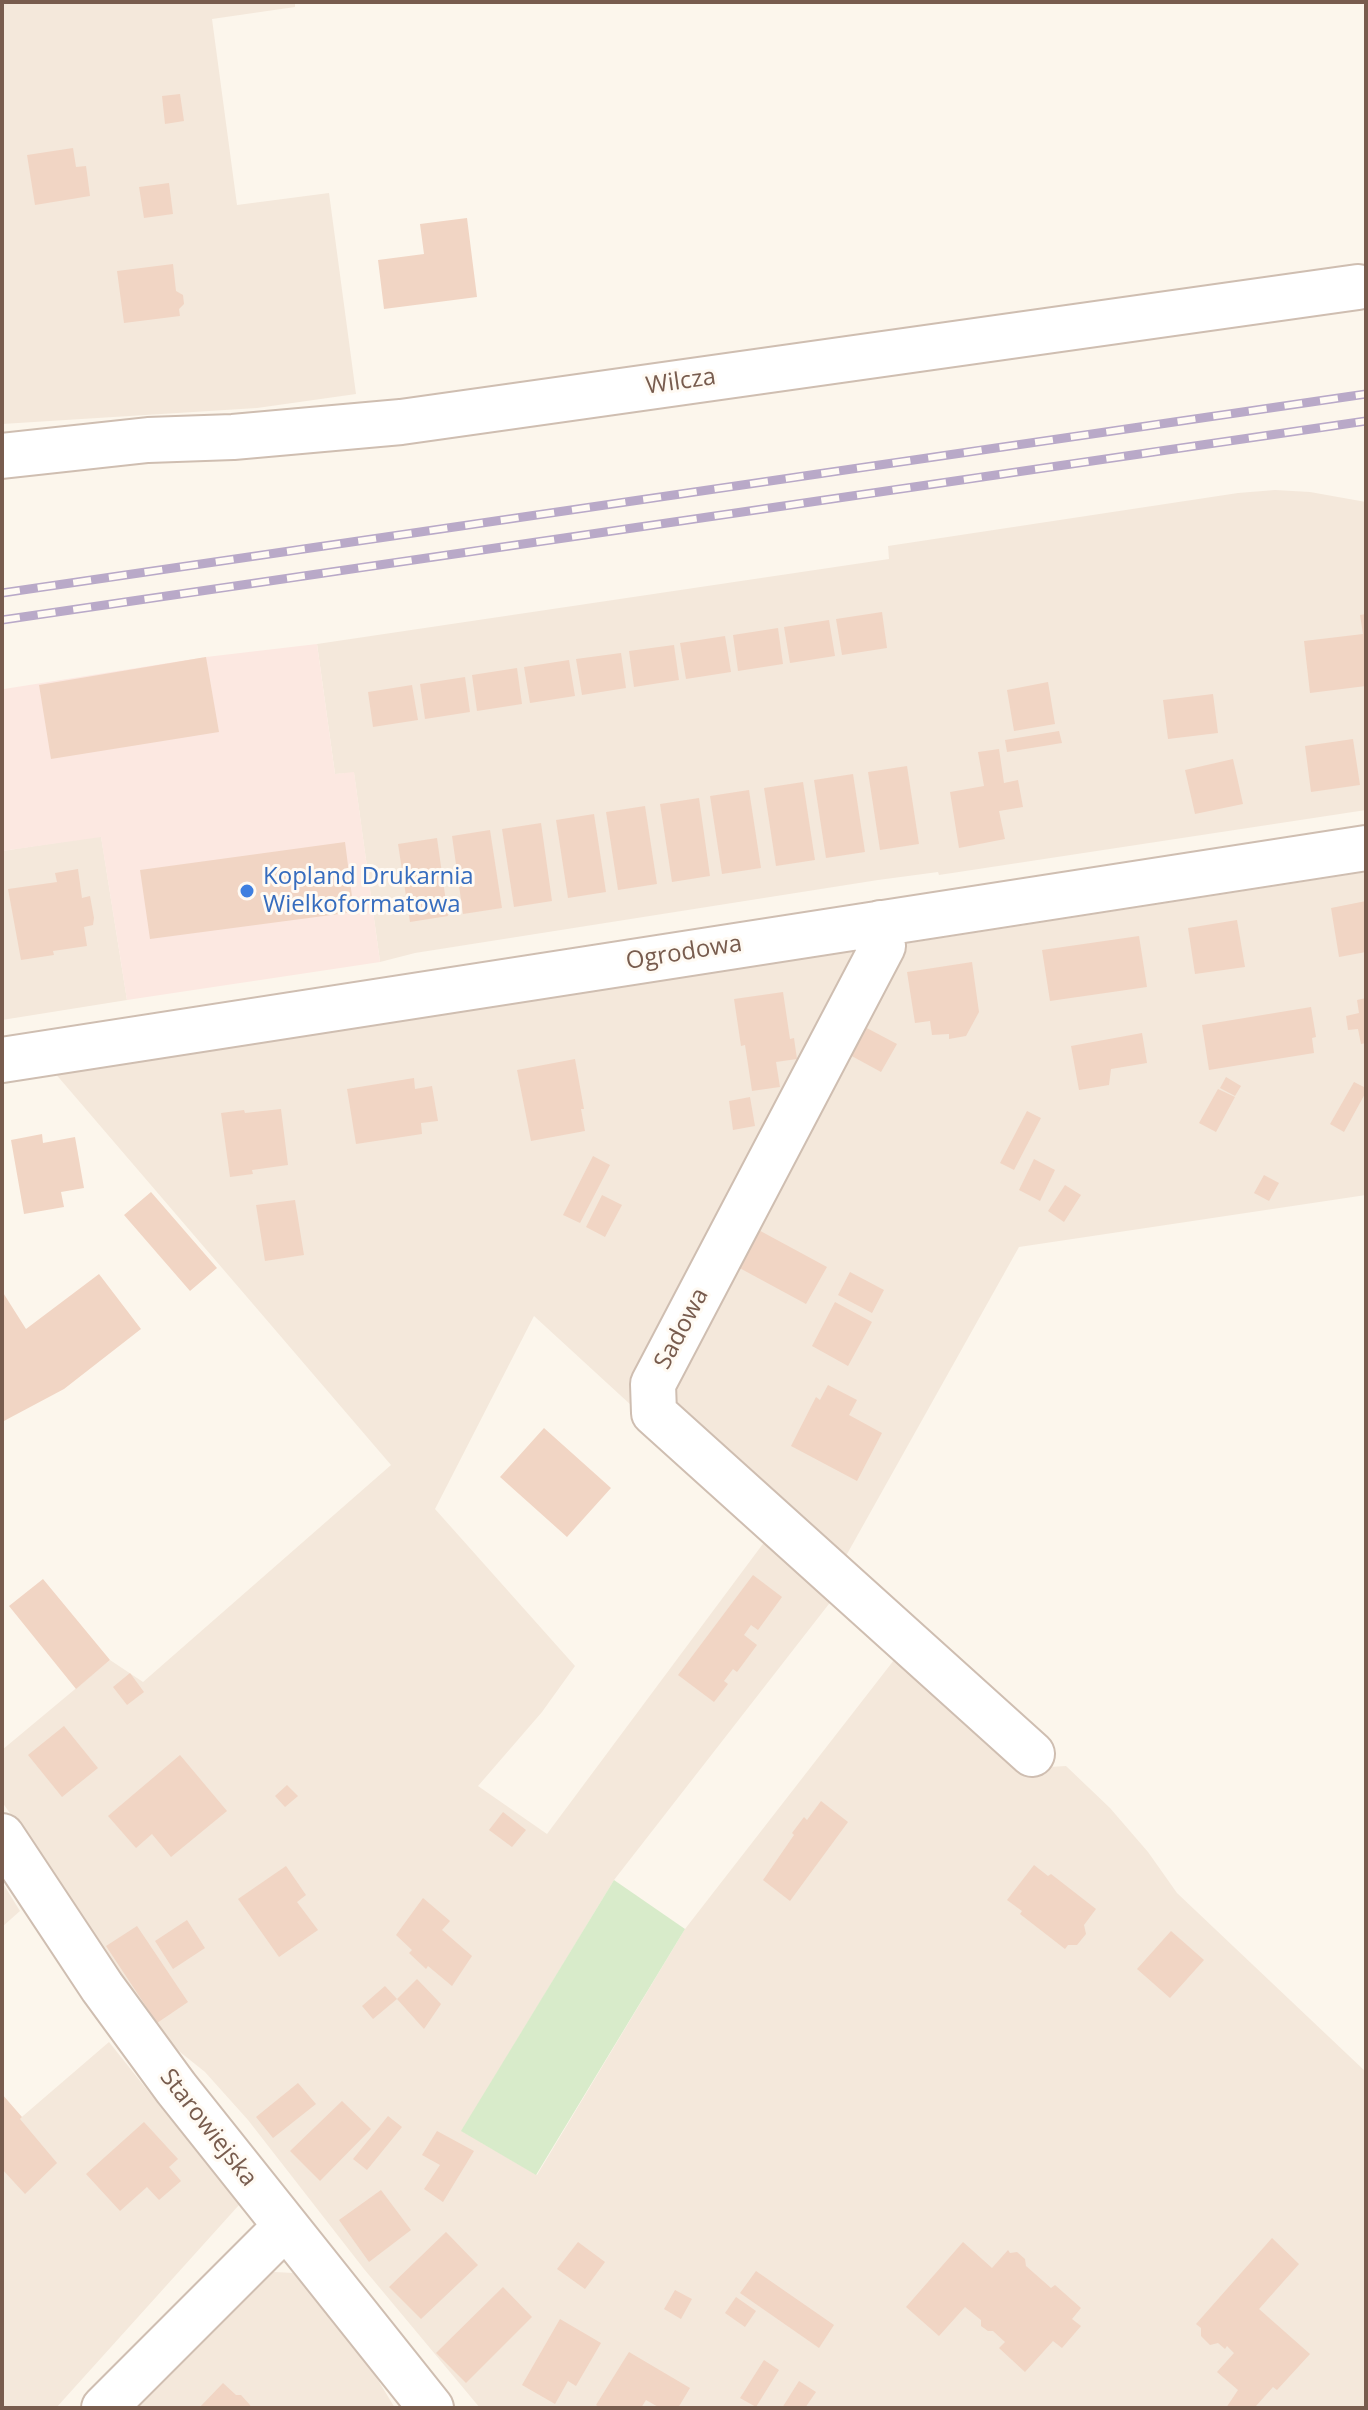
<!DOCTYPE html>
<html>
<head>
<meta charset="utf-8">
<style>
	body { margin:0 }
	#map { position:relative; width:1368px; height:2410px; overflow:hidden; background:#fcf6ec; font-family:"Open Sans",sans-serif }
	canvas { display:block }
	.frame { position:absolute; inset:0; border:4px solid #785c4e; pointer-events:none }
</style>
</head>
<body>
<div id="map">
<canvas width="1368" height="2410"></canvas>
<div class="frame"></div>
</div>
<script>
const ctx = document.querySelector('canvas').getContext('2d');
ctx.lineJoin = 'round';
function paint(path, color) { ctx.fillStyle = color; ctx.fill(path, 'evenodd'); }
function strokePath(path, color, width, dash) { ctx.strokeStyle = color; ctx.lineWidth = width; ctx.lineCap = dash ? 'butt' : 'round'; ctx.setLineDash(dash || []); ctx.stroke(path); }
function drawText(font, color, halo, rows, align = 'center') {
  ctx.font = font + ' "Open Sans",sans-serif'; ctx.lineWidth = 6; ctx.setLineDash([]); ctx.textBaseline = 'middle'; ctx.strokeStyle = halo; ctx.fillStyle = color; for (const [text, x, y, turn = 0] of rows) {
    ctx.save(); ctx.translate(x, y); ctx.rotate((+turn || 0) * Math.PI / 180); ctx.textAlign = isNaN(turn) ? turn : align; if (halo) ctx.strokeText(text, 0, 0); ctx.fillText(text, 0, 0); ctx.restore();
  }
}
paint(new Path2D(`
	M2 2H295V7L212 19 237 205 329 193 356 394 257 408 2 424Z
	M1275 490 1310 492 1366 502V810L939 875 938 872 878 880 415 953 380 962 354 773 335 774 317 644 889 559 888 546 1238 493Z
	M101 836 127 1000 2 1020V851Z
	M1366 872V1195L1019 1247 842 1563 759 1491 745 1463 667 1407 765 1195 896 945Z
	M869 947 632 1406 534 1316 435 1509 575 1666 542 1712 478 1786 547 1834 768 1537 839 1591 614 1880 462 2131 537 2175 685 1929 901 1651 1033 1768 1066 1766 1110 1808 1148 1852 1177 1893 1366 2072V2408H480L364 2269 248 2120 205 2072 175 2048 167 2053 36 1850 2 1802V1750L110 1660 143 1682 391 1465 54 1072Z
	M2 1882 20 1911 2 1927Z
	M109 2042 239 2205 56 2408H2V2134Z
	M257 2271 293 2273 373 2372 395 2408H128Z`), '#f4e8db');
paint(new Path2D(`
	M317 644 335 774 354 772 380 962 127 1000 101 837 2 851V701L4 689 206 657Z`), '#fce8e1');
paint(new Path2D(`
	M614 1880 685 1929 536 2175 461 2131Z`), '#d8ebca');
paint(new Path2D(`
	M180 94 184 121 165 124 162 96Z
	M73 148 76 167 86 166 90 196 35 205 27 155Z
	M169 183 173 214 144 218 139 187Z
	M467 218 477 297 384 309 378 260 424 254 420 224Z
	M173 264 176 291 183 295 184 304 179 309 180 316 124 323 117 271Z
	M882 612 887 648 842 655 836 619Z
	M1366 614V686L1310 693 1304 641 1363 634 1360 615Z
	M829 620 835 656 790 663 784 627Z
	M778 628 783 664 738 671 733 635Z
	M725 636 731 672 686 679 680 643Z
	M674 645 679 680 634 687 629 651Z
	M621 653 626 688 582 695 576 659Z
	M206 657 219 732 51 759 39 685Z
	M569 660 575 696 530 703 524 667Z
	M517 668 522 704 477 711 472 675Z
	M465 677 470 712 425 719 420 684Z
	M1048 682 1055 724 1014 731 1007 690Z
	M412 685 418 720 373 727 368 692Z
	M1213 694 1218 733 1168 739 1163 700Z
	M1059 731 1062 743 1007 752 1005 740Z
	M1353 739 1360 785 1311 792 1305 746Z
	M999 749 1004 783 1018 780 1023 807 999 811 1005 839 959 848 950 792 984 786 978 752Z
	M1233 759 1243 804 1195 814 1185 770Z
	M907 766 919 844 880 850 868 772Z
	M853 774 865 852 826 858 814 780Z
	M803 782 815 860 776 866 764 788Z
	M749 790 761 868 722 874 710 796Z
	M699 798 710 876 672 882 660 804Z
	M645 806 657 884 618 890 606 812Z
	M594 814 606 892 568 898 556 820Z
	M541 823 552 901 514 907 502 829Z
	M490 830 502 908 463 914 452 836Z
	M437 838 448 916 410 922 398 844Z
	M345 842 354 912 150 939 140 870Z
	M78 869 82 898 90 896 94 918 93 925 84 927 87 946 53 951 54 955 21 960 8 889 57 882 55 873Z
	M1366 901V952L1339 957 1331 908Z
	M1237 920 1245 967 1195 974 1188 928Z
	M1139 936 1147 987 1050 1001 1042 950Z
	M972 962 979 1012 966 1036 949 1039V1034L932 1035 930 1021 915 1023 907 972Z
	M783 992 790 1039 794 1038 797 1059 776 1062 780 1087 752 1091 745 1045 741 1046 734 999Z
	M1366 998V1043L1361 1044 1358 1029 1348 1030 1346 1016 1359 1013 1357 1000Z
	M1311 1007 1316 1037 1312 1038 1314 1053 1209 1070 1202 1025Z
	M863 1026 897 1044 881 1072 848 1054Z
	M1142 1033 1147 1063 1111 1069 1109 1085 1079 1090 1071 1046Z
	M575 1059 584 1109H581L585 1131 531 1141 517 1070Z
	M1226 1077 1241 1086 1235 1096 1220 1088Z
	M414 1078 415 1089 432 1086 438 1121 421 1123 422 1134 356 1144 347 1089Z
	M1354 1082 1366 1088V1092L1344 1132 1330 1124Z
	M1218 1089 1235 1097 1216 1132 1199 1123Z
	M750 1097 755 1126 733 1130 729 1101Z
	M281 1109 288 1165 252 1170 253 1174 230 1177 221 1113 244 1110 245 1113Z
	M1027 1111 1041 1118 1014 1170 1000 1163Z
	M42 1134 43 1143 75 1137 84 1188 61 1192 64 1207 24 1214 11 1140Z
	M593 1156 610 1165 580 1223 563 1215Z
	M1034 1159 1055 1170 1040 1201 1019 1190Z
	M1264 1175 1279 1183 1269 1201 1254 1193Z
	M1065 1185 1081 1195 1064 1222 1048 1211Z
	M151 1192 217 1268 190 1291 124 1215Z
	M602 1195 622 1205 605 1237 586 1227Z
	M295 1200 304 1255 265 1261 256 1205Z
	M753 1227 827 1267 806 1304 734 1265Z
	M850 1272 884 1290 872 1313 838 1295Z
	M99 1274 141 1329 64 1389 2 1422V1291L26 1329Z
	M835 1302 872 1322 848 1366 812 1346Z
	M828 1385 857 1400 849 1415 882 1433 857 1481 791 1446 816 1397 820 1400Z
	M544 1428 611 1488 567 1537 500 1477Z
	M753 1575 782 1597 758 1630 751 1625 744 1635 757 1645 737 1672 733 1669 724 1681 728 1684 714 1702 678 1675Z
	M43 1579 110 1660 76 1689 9 1606Z
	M130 1673 144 1692 127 1705 113 1687Z
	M64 1726 98 1768 62 1797 28 1755Z
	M180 1755 227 1811 171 1857 152 1834 136 1848 108 1816Z
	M287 1785 298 1796 285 1807 275 1796Z
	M821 1801 848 1822 790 1901 763 1880 794 1835 792 1833 804 1817 807 1820Z
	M503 1812 526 1830 512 1847 489 1830Z
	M1034 1865 1048 1876 1051 1874 1096 1909 1084 1925 1086 1934 1077 1945H1068L1065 1949 1020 1914 1022 1911 1007 1900Z
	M286 1866 306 1895 297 1902 318 1930 279 1957 238 1899Z
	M423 1898 450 1921 442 1930 472 1956 452 1986 428 1966 426 1969 409 1953 412 1950 396 1935Z
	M187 1920 205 1948 173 1969 155 1941Z
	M137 1926 188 2002 157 2023 106 1946Z
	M1171 1931 1204 1960 1170 1998 1137 1969Z
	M417 1979 441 2004 424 2029 397 1999Z
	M385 1986 397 1999 373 2019 362 2006Z
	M298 2083 316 2104 273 2138 256 2117Z
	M2 2094 22 2117 20 2119 57 2163 25 2194 2 2169Z
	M342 2101 371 2129 320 2181 290 2151Z
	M388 2116 402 2127 367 2170 353 2159Z
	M144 2122 178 2159 169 2167 181 2181 159 2200 147 2187 120 2211 86 2174Z
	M437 2131 474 2151 443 2202 424 2189 440 2165 422 2155Z
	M381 2190 411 2230 369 2262 339 2220Z
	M446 2232 478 2265 421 2319 389 2287Z
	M1272 2238 1299 2264 1259 2309 1310 2354 1277 2390 1273 2387 1256 2406 1258 2408H1226L1238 2390 1217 2372 1234 2353 1227 2346 1225 2349 1218 2343 1210 2345 1201 2336V2328L1196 2324Z
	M578 2242 605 2262 585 2289 557 2269Z
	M963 2242 992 2268 1008 2250 1010 2253 1017 2252 1025 2259 1026 2266 1051 2288 1055 2285 1081 2308 1072 2319 1081 2326 1062 2348 1053 2341 1025 2372 999 2348 1005 2342 993 2331H988L981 2326V2320L965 2307 939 2336 906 2307Z
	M756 2271 834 2325 819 2348 740 2293Z
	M503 2287 532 2317 466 2383 436 2353Z
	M675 2290 692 2299 681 2319 664 2309Z
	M736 2297 756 2311 745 2327 725 2313Z
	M560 2319 601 2343 576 2386 568 2381 555 2404 522 2385Z
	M629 2352 690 2388 678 2408H660L646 2400 641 2408H601L596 2405Z
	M764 2360 779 2370 756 2407 740 2398Z
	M799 2381 816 2392 805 2408H782Z
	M223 2383 236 2395H241L250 2405 251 2408H199Z`), '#f1d5c4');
const minor = new Path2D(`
	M2 456 148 440 233 437 401 422 1358 287
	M880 923 883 946 653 1384 654 1413 1032 1754
	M2 1060 1366 848
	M2 1836 102 1987 176 2088 431 2408
	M104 2408 286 2226`);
strokePath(minor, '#cfbeb1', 48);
strokePath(minor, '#fff', 44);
const rail = new Path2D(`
	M2 593 1366 394
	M2 620 1366 421`);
strokePath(rail, '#b9a9c8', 9);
strokePath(rail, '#fffaf3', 6, [18]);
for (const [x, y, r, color] of [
	[247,891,8,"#3f7fe0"]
]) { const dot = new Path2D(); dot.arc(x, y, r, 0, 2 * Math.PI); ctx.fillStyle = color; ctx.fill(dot); strokePath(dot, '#fffaf3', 3); }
drawText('24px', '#785c4e', '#fffaf3', [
	["Wilcza",681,382,-8],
	["Ogrodowa",684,953,-9],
	["Sadowa",682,1329,-62],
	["Starowiejska",208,2128,52]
]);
drawText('24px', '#366cbe', '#fffaf3', [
	["Kopland Drukarnia",263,877],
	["Wielkoformatowa",263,905]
], 'left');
</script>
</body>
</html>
